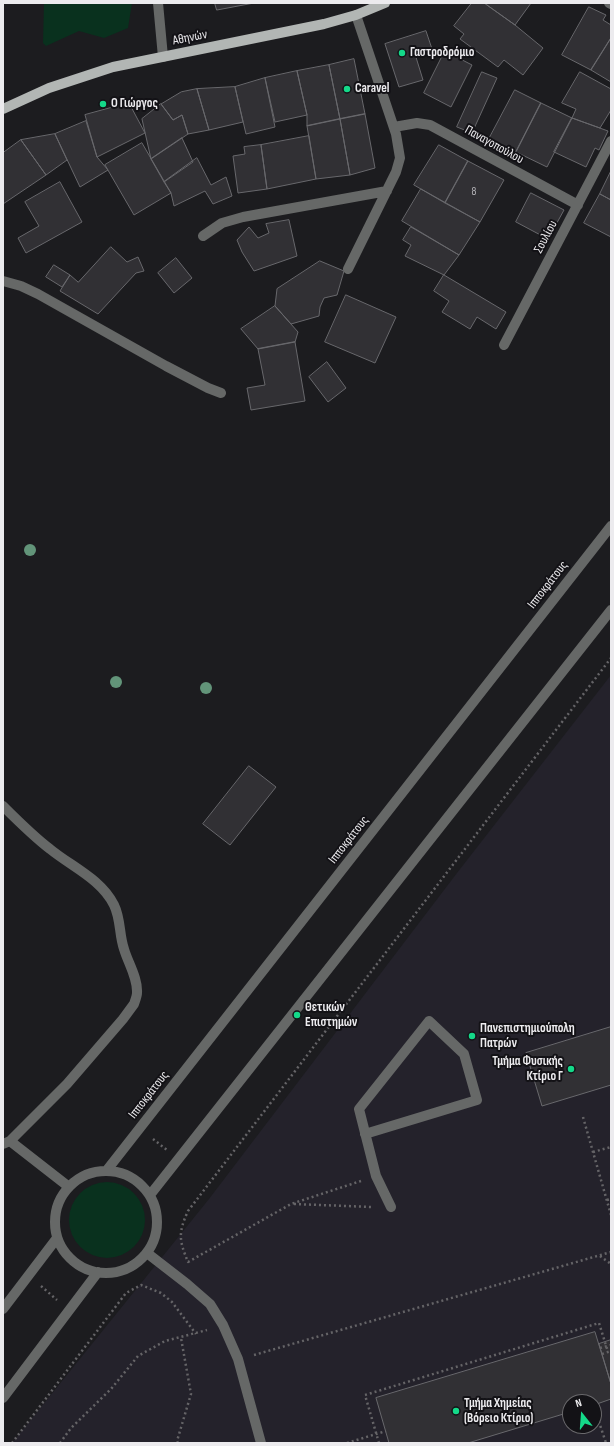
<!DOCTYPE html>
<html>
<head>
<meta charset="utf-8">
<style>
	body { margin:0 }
	#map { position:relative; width:614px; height:1446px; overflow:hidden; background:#1c1c1f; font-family:"Sofia Sans Condensed",sans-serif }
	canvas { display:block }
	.frame { position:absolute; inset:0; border:4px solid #ecebee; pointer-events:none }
	.north { position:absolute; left:562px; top:1394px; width:40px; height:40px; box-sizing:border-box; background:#131216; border:1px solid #6a696c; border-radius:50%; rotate:343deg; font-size:11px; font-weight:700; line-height:16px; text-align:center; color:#ecebee }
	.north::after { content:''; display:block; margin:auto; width:14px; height:18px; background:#14d989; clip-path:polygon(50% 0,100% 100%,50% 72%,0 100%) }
</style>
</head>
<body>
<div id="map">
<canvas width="614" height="1446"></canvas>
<div class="frame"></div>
<div class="north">N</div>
</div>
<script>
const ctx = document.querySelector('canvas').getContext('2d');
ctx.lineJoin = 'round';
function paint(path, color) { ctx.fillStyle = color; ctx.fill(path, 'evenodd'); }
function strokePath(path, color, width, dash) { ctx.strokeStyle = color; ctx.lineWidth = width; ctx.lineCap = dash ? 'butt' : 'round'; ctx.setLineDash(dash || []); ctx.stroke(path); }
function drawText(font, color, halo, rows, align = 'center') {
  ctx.font = font + ' "Sofia Sans Condensed",sans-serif'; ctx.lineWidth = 4; ctx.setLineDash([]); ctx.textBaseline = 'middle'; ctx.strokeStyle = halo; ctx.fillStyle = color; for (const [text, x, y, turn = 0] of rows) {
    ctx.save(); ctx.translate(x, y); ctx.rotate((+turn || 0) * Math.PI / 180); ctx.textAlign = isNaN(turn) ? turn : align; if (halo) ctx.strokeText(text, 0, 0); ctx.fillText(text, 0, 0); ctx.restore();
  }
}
paint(new Path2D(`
	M611 675V1443H12L209 1199 457 873ZM570 1402H594V1426H570Z`), '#24222b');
paint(new Path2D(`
	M44 3H132L128 28 104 38 79 31 46 46 43 43Z
	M69 1220a38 38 0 1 1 76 0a38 38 0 1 1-76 0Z`), '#09311e');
const building = new Path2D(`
	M215 3H254L217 10Z
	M472 3H484L515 25 543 48 523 75 504 60 498 67 460 39 464 34 454 26Z
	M488 3H531L515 25 487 5Z
	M589 7 606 15 603 20 611 25V38L591 70 562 55Z
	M426 31 432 49 415 54 423 80 399 87 385 44Z
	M611 38V82L591 70Z
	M445 51 472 65 451 107 424 93Z
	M354 59 365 114 340 119 329 65Z
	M329 65 340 119 307 126V115L297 71Z
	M297 71 307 115 275 122 265 78Z
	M482 72 497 78 472 133 457 127Z
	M580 72 611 89V110L600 128 572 118 576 109 562 103Z
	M265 78 275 127 246 134 235 87Z
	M235 87 243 122 209 130 197 89Z
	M197 89 209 130 188 134 182 115 173 120 161 104 181 92Z
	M515 90 541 103 516 152 489 139Z
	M129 103 145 133 97 157 85 115Z
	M541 103 572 118 547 167 516 152Z
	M161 104 173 120 182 115 188 134 151 159 142 119Z
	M365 114 375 168 350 175 340 119Z
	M572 118 608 131 599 150 595 148 586 167 554 152Z
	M340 119 350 175 316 179 307 126Z
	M86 121 97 157 108 170 80 187 55 134Z
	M55 134 67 160 46 175 21 140Z
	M309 136 316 179 267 189 261 145Z
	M182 138 193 162 164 182 151 159Z
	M21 140 46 175 3 204V153Z
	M142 143 171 193 134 215 105 165Z
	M261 145 267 189 238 193 233 156 245 154 244 147Z
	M439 145 468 161 445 203 414 185Z
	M197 158 211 185 226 177 232 196 213 204 205 191 174 206 171 193 164 182Z
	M468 161 504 180 480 222 445 203Z
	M611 171V200L600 194Z
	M60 182 82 222 26 253 18 238 39 226 25 202Z
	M421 189 480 222 459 255 402 221Z
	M531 193 564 210 548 239 516 222Z
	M600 194 611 200V237L584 223Z
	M289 220 297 256 254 271 242 252 237 240 249 227 258 238 269 233 266 224Z
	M411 227 459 255 444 275 405 256 411 245 403 240Z
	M111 247 127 262 138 257 144 271 136 273 98 314 60 291 70 275 78 282Z
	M176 258 192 278 174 293 158 273Z
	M320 261 344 271 337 295 324 298 320 307 319 316 291 324 275 306 277 289Z
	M54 265 70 275 62 287 46 277Z
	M444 275 506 312 496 329 477 317 470 329 442 312 449 301 434 291Z
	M346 295 396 317 375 363 325 342Z
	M275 306 298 332 295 342 258 349 241 329Z
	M295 342 305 401 251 410 247 388 265 385 258 349Z
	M327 362 346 388 328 402 309 377Z
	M249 766 276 787 230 845 203 824Z
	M611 1027V1085L542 1106 526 1053Z
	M595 1332 611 1384V1399L594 1405V1402H570V1412L468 1443H389L376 1398Z
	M611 1340V1384L599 1344Z`);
paint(building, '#313034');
strokePath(building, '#68686c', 1);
strokePath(new Path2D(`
	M583 1117 611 1215
	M153 1139 167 1150
	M593 1152 611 1147
	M361 1181 291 1204 188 1262C179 1240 178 1233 188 1211L611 658
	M607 1200 611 1199
	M294 1204 372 1207
	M600 1256 611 1264
	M41 1286 57 1300
	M602 1354 611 1351
	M254 1355 611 1252
	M594 1407 606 1443
	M12 1443 126 1293 141 1285 161 1293 172 1302 196 1334
	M60 1443 71 1428 111 1389 138 1356 165 1341 207 1330
	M178 1443 177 1441 191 1394 181 1338
	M347 1443 386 1431
	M379 1443 365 1395 599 1323 608 1352`), '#656467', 2.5, [2, 3]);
strokePath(new Path2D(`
	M158 3 163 57
	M609 3 611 4
	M394 127 417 123 430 125 578 205
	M203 236 222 223 243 217 387 191
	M348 269 396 172 400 158 396 134 356 15
	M3 281 21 286 38 294 166 366 208 388 221 393
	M504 345 611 141
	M3 806C18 821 34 837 50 849 72 867 101 879 114 905 121 919 119 935 124 949 128 963 138 978 137 993 137 996 135 1001 134 1004L123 1019 67 1084 10 1141
	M365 1134 477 1100 464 1054 429 1021 359 1109 376 1176 391 1207
	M3 1144 10 1141 69 1187
	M107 1170 611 526
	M55 1222a51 51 0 1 1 102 0a51 51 0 1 1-102 0Z
	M150 1195 611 610
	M147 1253 187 1284 210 1304 223 1325 238 1359 261 1443
	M3 1309 57 1238
	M3 1398 98 1272`), '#666867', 10);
strokePath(new Path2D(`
	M3 109 49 88 113 67 324 24 356 15 385 3`), '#b2b6b4', 10);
strokePath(new Path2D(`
	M600 1348 611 1345`), '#656467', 2.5, [2, 3]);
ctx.fillStyle = '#629479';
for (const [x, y] of [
	[30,550],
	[116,682],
	[206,688]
]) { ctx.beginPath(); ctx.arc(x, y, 6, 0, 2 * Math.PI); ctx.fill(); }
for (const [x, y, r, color] of [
	[402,53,4,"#14d989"],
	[347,89,4,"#14d989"],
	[103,104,4,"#14d989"],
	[297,1015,4,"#14d989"],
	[472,1036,4,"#14d989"],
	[571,1069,4,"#14d989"],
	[456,1411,4,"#14d989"]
]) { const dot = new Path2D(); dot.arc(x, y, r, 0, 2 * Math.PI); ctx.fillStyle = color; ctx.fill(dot); strokePath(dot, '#131216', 1.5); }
drawText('11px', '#bdbcc0', null, [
	["8",474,192]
]);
drawText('13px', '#ecebee', '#131216', [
	["Αθηνών",190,38,-11],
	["Παναγοπούλου",494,145,29],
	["Σουλίου",546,237,-62],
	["Ιπποκράτους",548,585,-52],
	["Ιπποκράτους",349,840,-52],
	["Ιπποκράτους",149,1095,-52]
]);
drawText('bold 13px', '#ecebee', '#131216', [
	["Γαστροδρόμιο",410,53],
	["Caravel",355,89],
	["Ο Γιώργος",111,104],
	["Θετικών",305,1008],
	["Επιστημών",305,1023],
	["Πανεπιστημιούπολη",480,1029],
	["Πατρών",480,1044],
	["Τμήμα Φυσικής",563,1062,"right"],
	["Κτίριο Γ",563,1077,"right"],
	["Τμήμα Xημείας",464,1404],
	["(Βόρειο Κτίριο)",464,1419]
], 'left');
</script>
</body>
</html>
